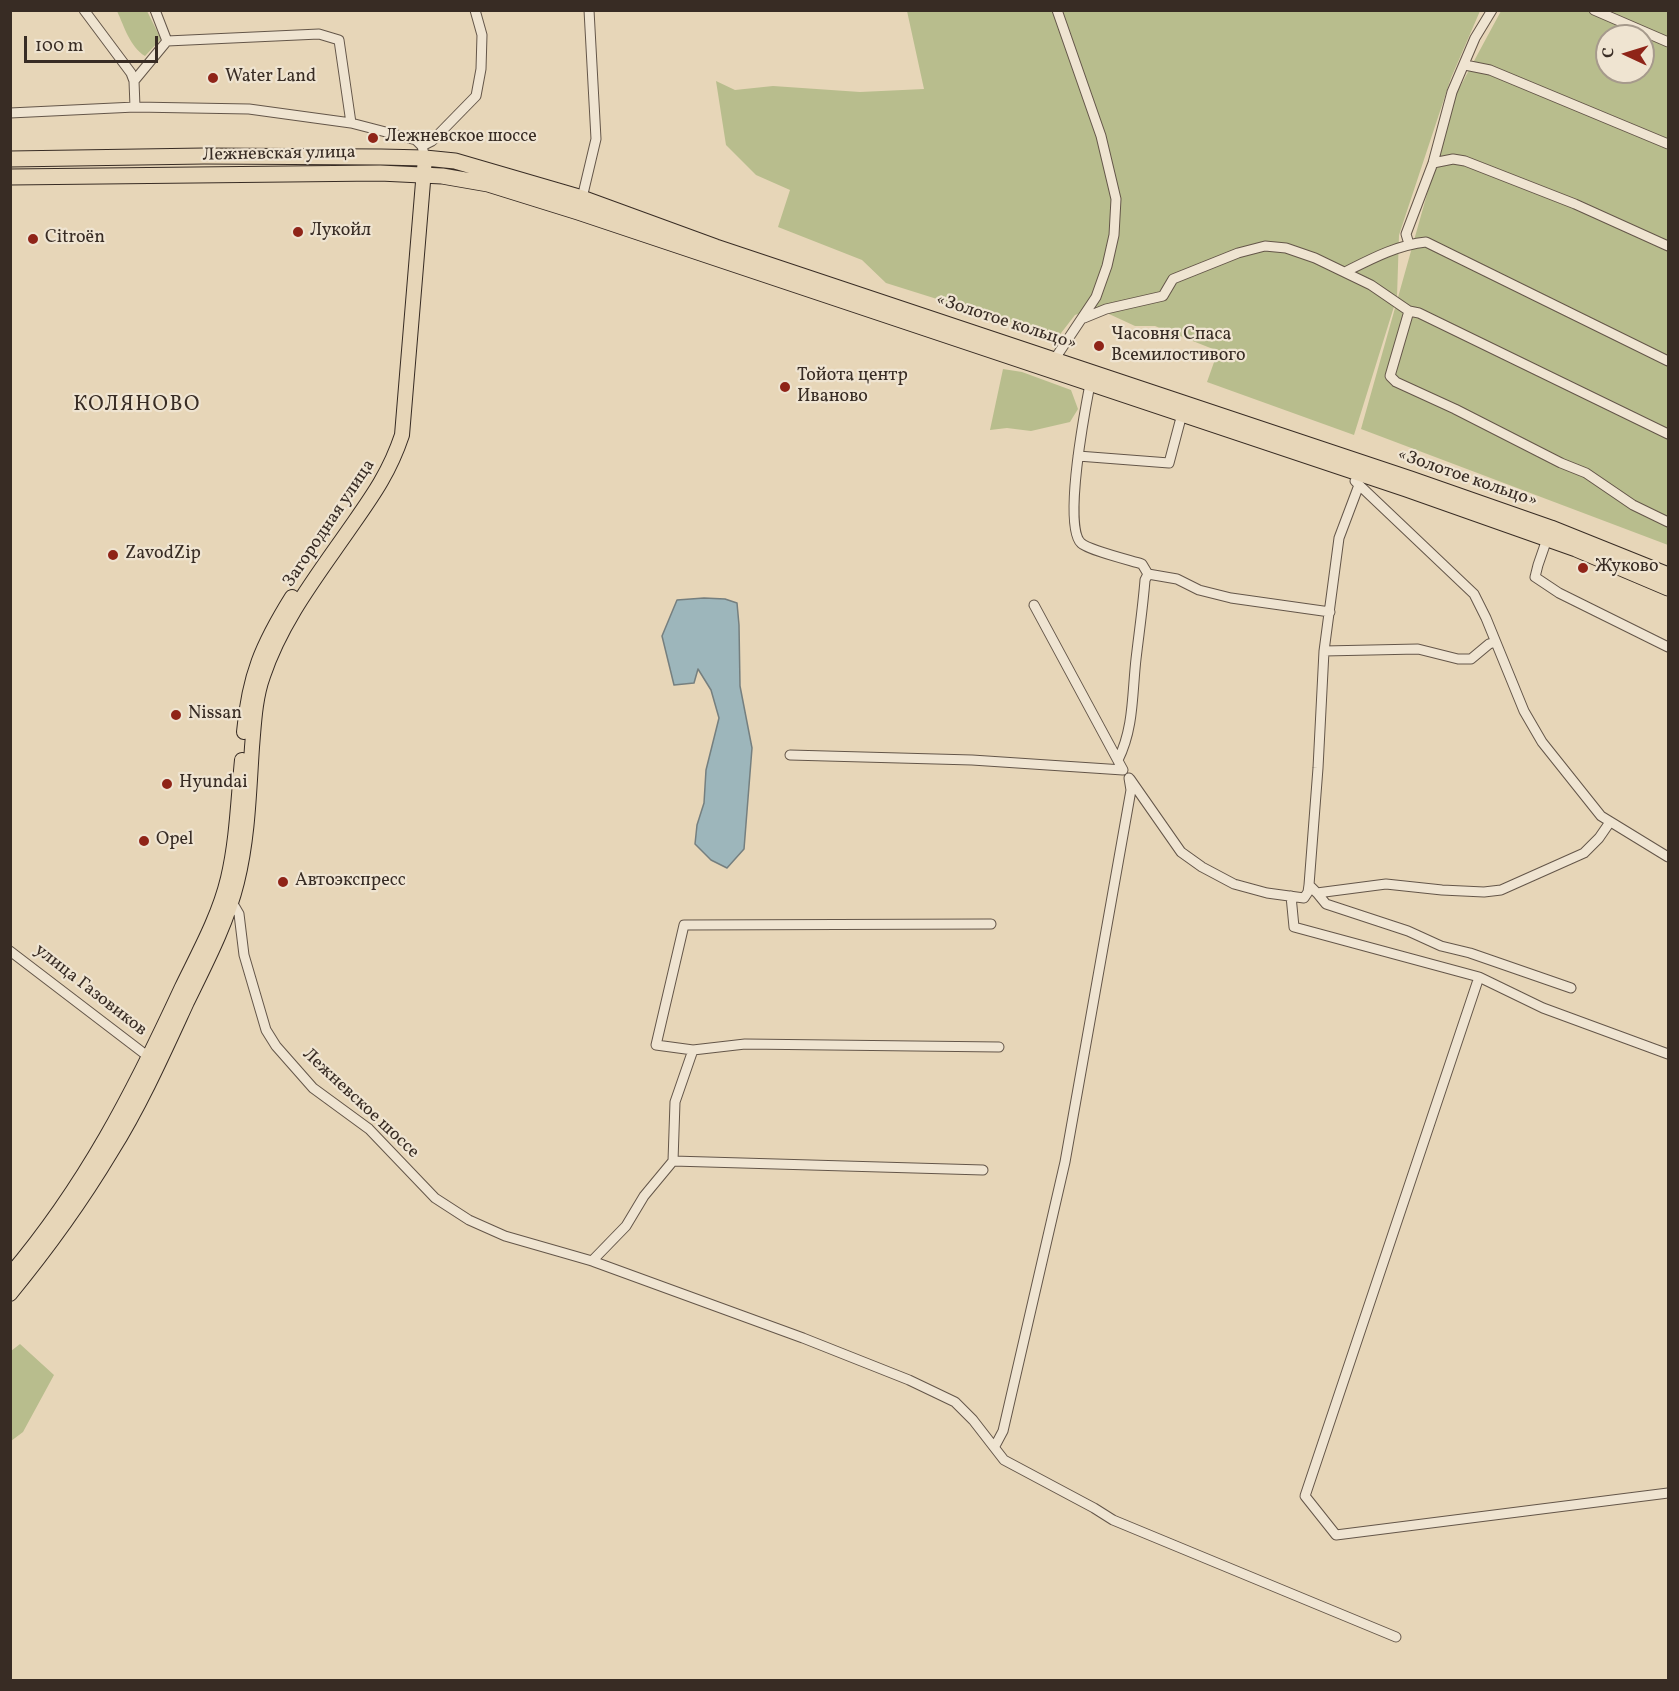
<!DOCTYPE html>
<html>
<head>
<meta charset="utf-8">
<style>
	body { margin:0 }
	#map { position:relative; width:1679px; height:1691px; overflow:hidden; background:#e7d6b8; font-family:Vollkorn,serif }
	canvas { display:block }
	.frame { position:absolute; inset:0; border:12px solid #382c24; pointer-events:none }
	.north { position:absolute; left:1595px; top:24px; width:60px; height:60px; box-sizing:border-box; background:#efe4d1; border:2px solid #a69a8c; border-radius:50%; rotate:274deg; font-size:16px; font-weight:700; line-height:24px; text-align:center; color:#382c24 }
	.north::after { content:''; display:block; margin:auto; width:21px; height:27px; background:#8f2418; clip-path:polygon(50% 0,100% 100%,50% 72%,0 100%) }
	.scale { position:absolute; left:24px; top:36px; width:134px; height:27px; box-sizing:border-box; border:3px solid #382c24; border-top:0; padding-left:8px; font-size:18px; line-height:21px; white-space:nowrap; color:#382c24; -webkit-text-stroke:4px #efe4d1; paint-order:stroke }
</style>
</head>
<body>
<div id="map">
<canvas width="1679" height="1691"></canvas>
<div class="frame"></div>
<div class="north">С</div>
<div class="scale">100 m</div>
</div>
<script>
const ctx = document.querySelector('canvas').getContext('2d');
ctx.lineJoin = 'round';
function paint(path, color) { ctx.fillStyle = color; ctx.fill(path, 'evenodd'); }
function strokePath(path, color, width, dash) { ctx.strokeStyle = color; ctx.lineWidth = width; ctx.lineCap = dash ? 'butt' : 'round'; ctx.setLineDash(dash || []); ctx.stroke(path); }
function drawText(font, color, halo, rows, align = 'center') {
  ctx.font = font + ' Vollkorn,serif'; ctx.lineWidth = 4.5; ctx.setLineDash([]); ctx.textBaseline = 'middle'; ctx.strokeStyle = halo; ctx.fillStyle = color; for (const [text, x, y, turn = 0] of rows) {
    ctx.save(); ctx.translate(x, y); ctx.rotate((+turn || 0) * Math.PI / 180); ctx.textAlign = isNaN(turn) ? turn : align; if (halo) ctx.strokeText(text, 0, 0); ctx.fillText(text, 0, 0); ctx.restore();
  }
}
paint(new Path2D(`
	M117 11H147L161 39 145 56C130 47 124 26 117 11Z
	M907 11H1480L1451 78 1399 235 1397 297 1354 435 1207 382 1218 351 1155 326H1135L1096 308 1075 315 1058 337 886 283 862 260 778 227 790 190 756 175 726 145 716 81 735 90 773 86 860 92 924 89Z
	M1501 11H1668V545L1361 429 1454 98ZM1607 36H1643V72H1607Z
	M1003 369 1022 372 1071 390 1078 409 1070 422 1031 431 1007 428 990 430Z
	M20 1344 54 1375 23 1432 11 1441V1351Z`), '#b8bd8d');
const water = new Path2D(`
	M704 598 725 599 737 603 739 625 740 686 752 748 744 849 727 868 711 860 695 844 697 825 704 803 706 770 719 718 711 690 698 669 694 683 674 685 662 636 677 600Z`);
paint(water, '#9db6bb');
strokePath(water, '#757f7f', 1.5);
const minor = new Path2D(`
	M84 10 131 73 134 81 135 107
	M1594 10 1668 42
	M167 41 319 34 339 40 351 123
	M1465 65 1490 70 1668 144
	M134 81 167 41 155 10
	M10 113 135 107 249 109 351 123 405 137 416 140 422 146 425 158
	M422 146 432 141 476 96 481 69 482 35 475 10
	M1433 163 1453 159 1465 161 1575 204 1668 246
	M582 198 596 139 589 10
	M1409 244 1406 234 1433 163 1452 92 1475 38 1492 10
	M1345 272C1371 259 1397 245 1426 242L1668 361
	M1409 311 1419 313 1668 434
	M1084 318 1106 309 1163 296 1173 279 1238 253 1265 246 1286 248 1315 258 1371 285 1409 311 1390 376 1396 382 1455 409 1561 463 1586 473 1633 505 1668 522
	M1054 360 1096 297 1107 266 1114 235 1116 199 1101 136 1057 10
	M1090 384C1085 410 1063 526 1081 543 1088 550 1129 560 1142 564L1148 574 1177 579 1199 590 1231 598 1330 612
	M1078 456 1169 463 1182 414
	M1355 481 1474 594 1486 618 1524 711 1542 742 1601 816 1668 857
	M1359 485 1339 538 1324 651 1318 768 1309 885 1317 893 1386 884 1442 890 1484 892 1501 890 1584 853 1599 838 1610 822
	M1547 539 1538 565 1535 577 1559 593 1668 647
	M1324 651 1418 649 1458 659H1471L1489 644 1495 642
	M790 755 972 760 1123 770 1034 605
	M1118 760C1134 728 1132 694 1136 659 1139 633 1143 606 1145 580L1148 574
	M1130 779 1181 852 1202 867 1234 884 1267 893 1304 898 1308 892 1309 885
	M1317 893 1326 904 1408 931 1441 946 1470 953 1571 988
	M1291 896 1294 927 1479 977 1305 1496 1336 1535 1668 1493
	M232 902 239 914 244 955 266 1030 276 1046 313 1088 369 1129 435 1198 469 1220 505 1236 592 1261 803 1338 909 1380 955 1402 973 1420 1004 1460 1094 1508 1113 1520 1396 1637
	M10 951 150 1058
	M1479 977 1543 1008 1668 1054
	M693 1050 745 1044 999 1047
	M673 1161 675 1102 693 1050 656 1045 684 925 991 924
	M592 1261 626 1226 644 1196 673 1161 983 1170
	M995 1446 1003 1431 1065 1162 1131 790 1129 778`);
const primary = new Path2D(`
	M244 732C249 676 262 645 292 597
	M10 1275C86 1185 133 1093 182 987 199 952 219 916 228 878 237 840 238 800 242 760
	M10 1294C47 1249 81 1202 111 1152 141 1104 164 1052 187 1002 206 963 227 923 237 882 248 838 249 792 252 747 254 724 255 698 263 676 281 622 316 577 348 531 371 498 389 474 402 435L425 158`);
const trunk = new Path2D(`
	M10 159 204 156 381 157 425 158 455 161 582 198 716 247 1411 479 1551 528 1668 575
	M10 177 380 173 442 176 488 184 578 212 1406 489 1576 549 1668 588`);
strokePath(minor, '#645649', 11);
strokePath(primary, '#382c24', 16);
strokePath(trunk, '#382c24', 17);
strokePath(minor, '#efe4d1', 9);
strokePath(primary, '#e7d6b8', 14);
strokePath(trunk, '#e7d6b8', 15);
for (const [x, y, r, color] of [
	[213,78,6,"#8f2418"],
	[373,138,6,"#8f2418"],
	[298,232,6,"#8f2418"],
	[33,239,6,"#8f2418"],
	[1099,346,6,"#8f2418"],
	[785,387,6,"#8f2418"],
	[113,555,6,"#8f2418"],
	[1583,568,6,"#8f2418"],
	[176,715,6,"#8f2418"],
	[167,784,6,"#8f2418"],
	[144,841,6,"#8f2418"],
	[283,882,6,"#8f2418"]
]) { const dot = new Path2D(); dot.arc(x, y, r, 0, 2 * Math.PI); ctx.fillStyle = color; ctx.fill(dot); strokePath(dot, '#efe4d1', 2); }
drawText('18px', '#382c24', '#efe4d1', [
	["Water Land",225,78],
	["Лежневское шоссе",385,138],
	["Лукойл",310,232],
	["Citroën",45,239],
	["Часовня Спаса",1111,336],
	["Всемилостивого",1111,357],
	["Тойота центр",797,377],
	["Иваново",797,398],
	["ZavodZip",125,555],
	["Жуково",1595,568],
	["Nissan",188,715],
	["Hyundai",179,784],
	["Opel",156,841],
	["Автоэкспресс",295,882]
], 'left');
drawText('18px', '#382c24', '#efe4d1', [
	["Лежневская улица",279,155,-1],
	["«Золотое кольцо»",1006,323,18],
	["«Золотое кольцо»",1467,479,19],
	["Загородная улица",330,524,-56],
	["улица Газовиков",90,991,38],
	["Лежневское шоссе",360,1104,43]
]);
ctx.letterSpacing = '1.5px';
drawText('21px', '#382c24', '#efe4d1', [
	["КОЛЯНОВО",137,406]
]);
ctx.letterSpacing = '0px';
</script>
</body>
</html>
